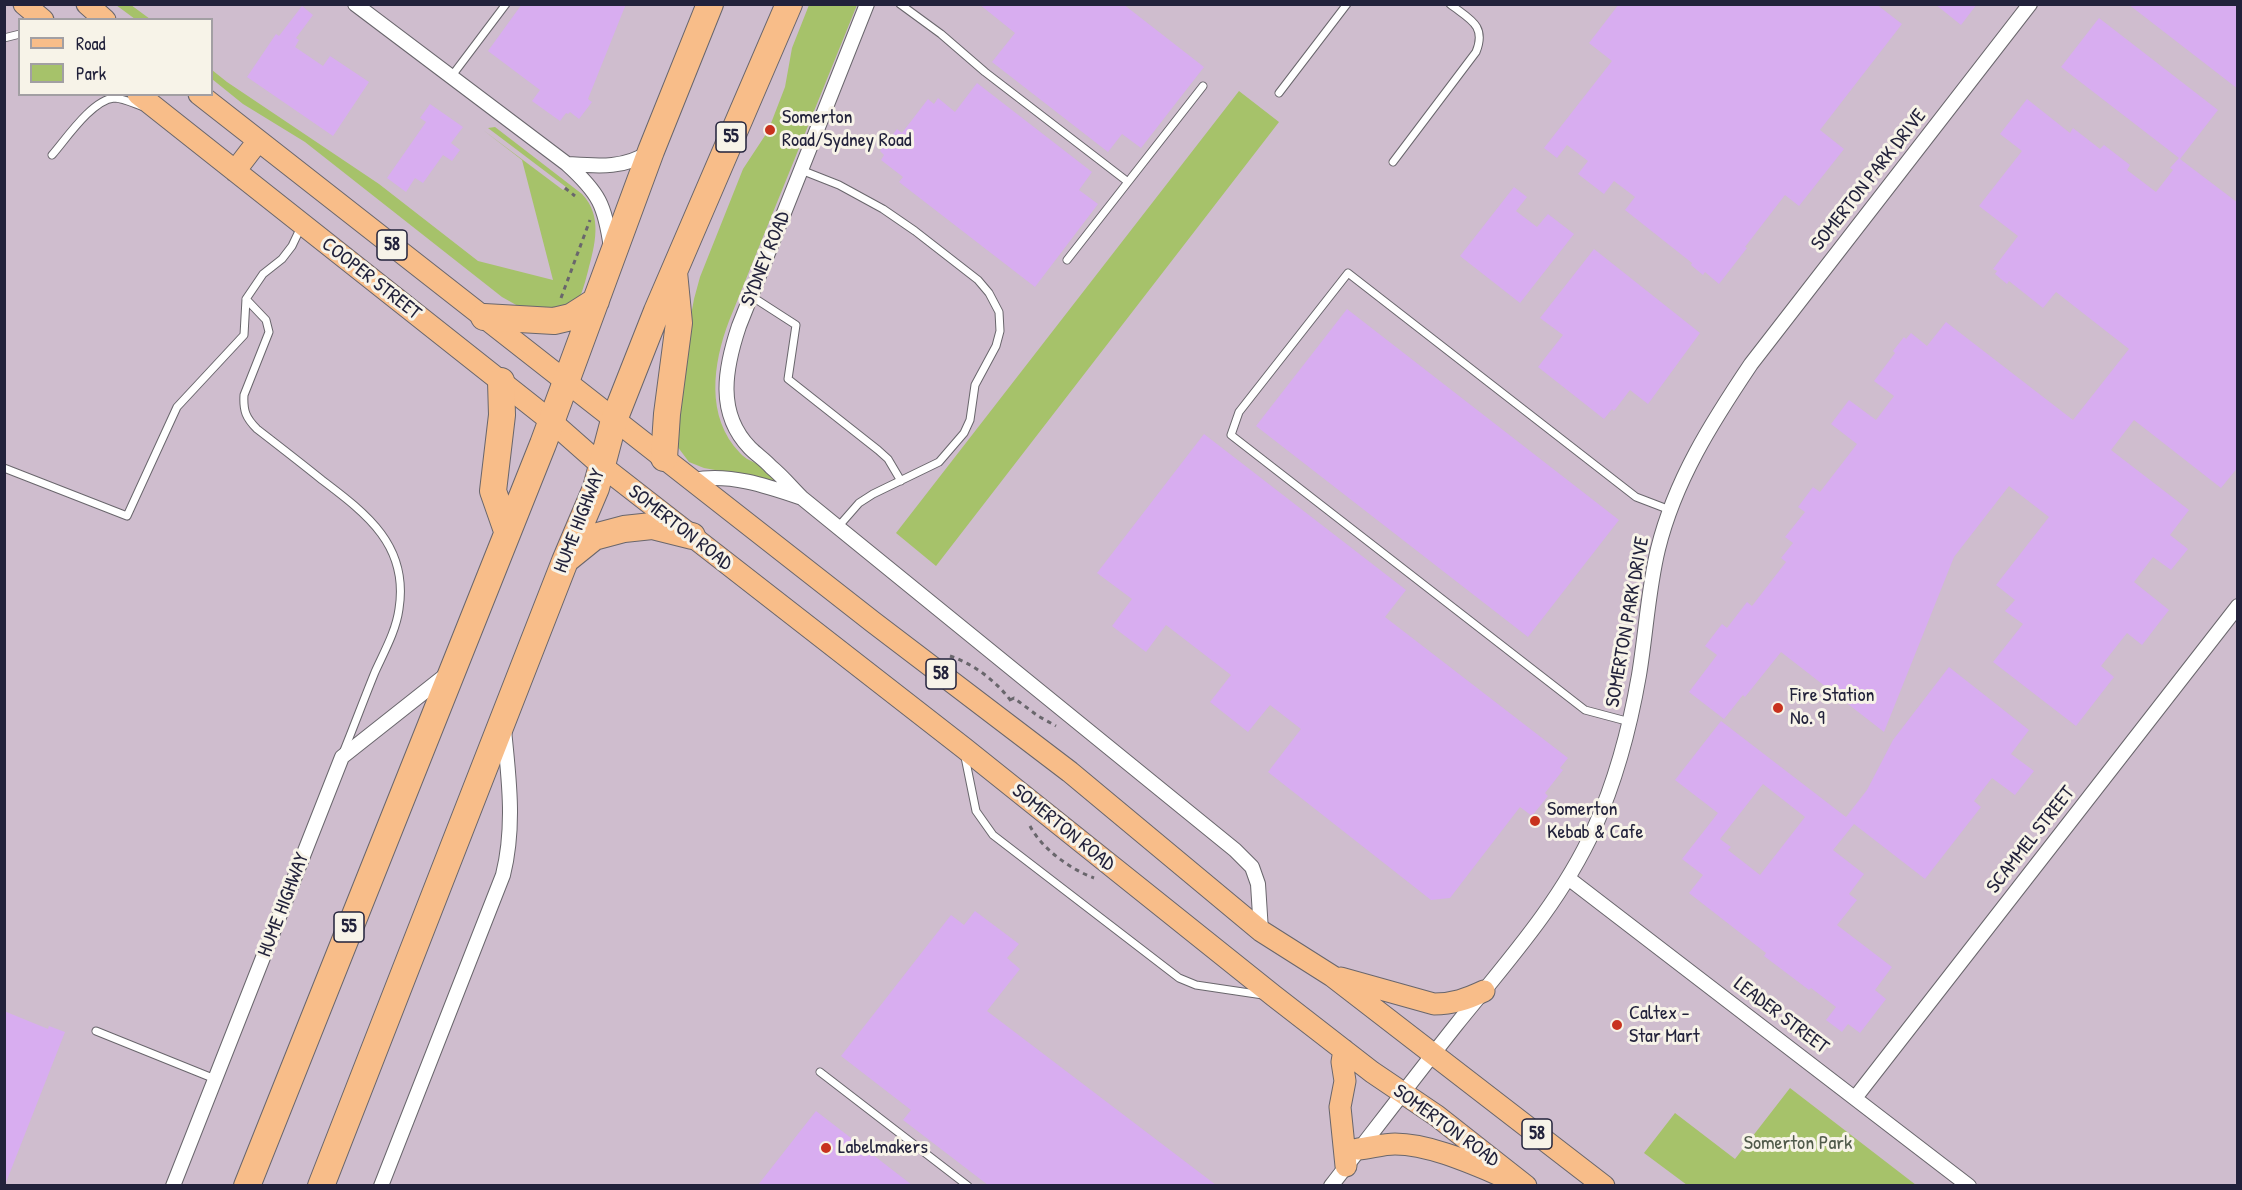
<!DOCTYPE html>
<html>
<head>
<meta charset="utf-8">
<style>
	body { margin:0 }
	#map { position:relative; width:2242px; height:1190px; overflow:hidden; background:#ede4c6; font-family:"Patrick Hand",sans-serif }
	canvas { display:block }
	.frame { position:absolute; inset:0; border:6px solid #22223b; pointer-events:none }
	.legend { position:absolute; left:18px; top:18px; width:195px; height:78px; box-sizing:border-box; background:#f7f3e8; border:2px solid #a29fa3; margin:0; padding:8px 10px; list-style:none; font-size:18px; color:#22223b }
	.legend li { display:flex; align-items:center; gap:12px; height:30px }
	.legend b { width:30px; border:2px solid #a29fa3 }
</style>
</head>
<body>
<div id="map">
<canvas width="2242" height="1190"></canvas>
<div class="frame"></div>
<ul class="legend">
<li><b style="height:8px;background:#f8bd89"></b>Road</li>
<li><b style="height:16px;background:#a6c26a"></b>Park</li>
</ul>
</div>
<script>
const ctx = document.querySelector('canvas').getContext('2d');
ctx.lineJoin = 'round';
function paint(path, color) { ctx.fillStyle = color; ctx.fill(path, 'evenodd'); }
function strokePath(path, color, width, dash) { ctx.strokeStyle = color; ctx.lineWidth = width; ctx.lineCap = dash ? 'butt' : 'round'; ctx.setLineDash(dash || []); ctx.stroke(path); }
function drawText(font, color, halo, rows, align = 'center') {
  ctx.font = font + ' "Patrick Hand",sans-serif'; ctx.lineWidth = 6; ctx.setLineDash([]); ctx.textBaseline = 'middle'; ctx.strokeStyle = halo; ctx.fillStyle = color; for (const [text, x, y, turn = 0] of rows) {
    ctx.save(); ctx.translate(x, y); ctx.rotate((+turn || 0) * Math.PI / 180); ctx.textAlign = isNaN(turn) ? turn : align; if (halo) ctx.strokeText(text, 0, 0); ctx.fillText(text, 0, 0); ctx.restore();
  }
}
paint(new Path2D(`
	M5 5H2237V1185L5 1186ZM20 20H212V94H20Z`), '#cfbdce');
paint(new Path2D(`
	M116 5H131L150 19H135Z
	M809 5H857L729 321C713 363 705 417 740 453 745 459 752 461 759 465 766 469 771 476 776 481L704 468 689 462 677 446V392L694 299 700 277 743 169 768 131 785 87 792 48Z
	M212 70 227 82 379 184 478 261 553 280 522 160 483 130 563 190 566 187 488 128 495 127 582 194C603 216 595 245 588 271 584 286 581 299 571 311L518 306 502 297 305 142 243 104 212 79Z
	M1239 91 1279 122 936 566 896 533Z
	M1790 1088 1916 1185H1687L1644 1153 1675 1113 1735 1159Z`), '#a6c26a');
paint(new Path2D(`
	M522 4H626L588 99 592 102 579 119 570 112 568 114 566 113 560 121 532 101 540 90 488 51Z
	M979 4H1123L1204 67 1141 148 1122 134 1108 152 992 62 1015 33Z
	M1619 4H1876L1902 24 1820 130 1844 149 1799 206 1785 195 1745 247 1747 248 1719 284 1705 272 1703 275 1691 265 1692 263 1625 210 1635 197 1614 181 1604 194 1578 174 1588 161 1567 145 1557 158 1544 148 1612 61 1589 43Z
	M1935 4H1977L1961 25Z
	M2128 4H2238V89Z
	M302 6 313 15 296 38 299 40 295 47 323 66 330 56 369 82 333 136 247 77 276 34 279 36Z
	M2099 18 2218 110 2180 159 2238 203V467L2221 488 2134 420 2111 450 2189 510 2170 535 2188 549 2171 570 2153 557 2134 582 2169 610 2142 645 2127 633 2101 666 2114 677 2076 726 1993 662 2023 624 2005 611 2015 600 1996 585 2049 517 2009 486 1954 557 1884 732 1781 652 1745 697 1743 695 1724 719 1689 692 1717 655 1705 646 1722 624 1727 628 1747 602 1752 606 1786 562 1781 558 1793 543 1785 537 1805 512 1798 507 1813 487 1820 492 1857 444 1831 424 1849 400 1876 420 1894 396 1874 381 1895 353 1893 351 1904 337 1906 339 1911 333 1927 346 1946 322 2073 420 2129 349 2056 292 2043 308 2009 281 2007 284 1995 274 1997 271 1993 269 2018 236 1979 206 2022 151 2000 134 2027 99 2070 133 2073 128 2100 149 2104 145 2130 165 2127 170 2156 192 2173 170 2170 168 2179 158 2061 67Z
	M977 83 1092 172 1079 190 1098 204 1035 287 899 182 903 177 881 160 884 155 880 151 897 129 902 133 928 99 934 104 938 98 955 112Z
	M430 104 463 127 451 143 460 150 452 161 443 155 423 183 415 178 406 192 387 178 426 122 420 118Z
	M1514 187 1527 197 1516 211 1537 227 1548 214 1574 234 1520 303 1460 256Z
	M1594 249 1700 333 1648 404 1630 390 1614 411 1612 409 1604 419 1538 367 1563 335 1540 318Z
	M1347 309 1619 520 1528 637 1256 426Z
	M1204 434 1406 590 1385 617 1568 758 1560 768 1563 770 1545 793 1548 796 1532 816 1520 807 1450 898 1431 900 1268 772 1301 729 1270 705 1248 732 1210 702 1231 675 1166 625 1146 652 1112 626 1132 599 1097 573Z
	M1949 667 2029 730 2011 754 2034 771 2015 795 1992 778 1974 801 1981 807 1925 879 1854 824 1833 850 1864 874 1849 894 1857 900 1837 925 1892 967 1875 990 1886 999 1860 1033 1848 1024 1842 1032 1826 1020 1836 1007 1811 988 1809 990 1764 956 1766 953 1689 893 1703 875 1682 859 1718 813 1675 780 1721 721 1846 817 1867 790 1893 740ZM1763 784 1805 817 1760 875 1728 850 1731 847 1720 839Z
	M975 911 1019 944 1007 958 1020 969 987 1011 1216 1185H988L903 1120 911 1110 841 1056 951 915 964 925Z
	M4 1011 48 1029 49 1026 65 1032 5 1185Z
	M816 1111 912 1185H758Z`), '#d8adf0');
const lane = new Path2D(`
	M900 4 941 34 985 72 1128 182 1067 260
	M4 38 20 34
	M451 77 506 4
	M1279 93 1347 4
	M52 155C66 139 92 100 114 98 122 98 133 103 141 106
	M1393 162 1476 52C1487 25 1469 19 1450 4
	M801 170 839 185 883 209 915 231 978 280 989 293 999 312 1000 331 996 346 975 385 970 420 964 433 939 462 873 494 859 503 838 527
	M1128 182 1203 86
	M751 296 796 325 788 379 878 450 888 459 901 481
	M246 299 266 320 269 332 244 395C243 411 246 418 257 429 279 446 301 463 322 480 367 514 409 546 399 609 396 631 384 652 375 672 364 699 354 726 343 753
	M4 468 127 516 177 407 244 335 246 299 263 274 282 259 292 246 301 227
	M1630 722 1585 710 1231 435 1239 412 1348 273 1636 497 1670 510
	M965 757 976 811 993 835 1179 978 1196 985 1263 995
	M96 1031 215 1079
	M820 1072 968 1186`);
const street = new Path2D(`
	M355 4 567 164C599 193 605 205 611 248
	M567 164C597 166 624 169 649 152
	M693 480C730 473 767 486 802 498L1235 850 1252 867 1258 884 1261 931
	M801 497C791 487 782 476 771 467 765 460 757 455 750 448 716 413 725 368 739 326L867 4
	M1568 878 1969 1186
	M1855 1098 2238 606
	M173 1186 342 757 447 674
	M381 1186 503 875C515 827 509 779 504 730
	M1331 1186C1373 1132 1414 1078 1456 1025 1506 963 1561 902 1594 829 1616 780 1630 727 1639 675 1646 633 1648 590 1658 549 1675 480 1712 422 1751 364L2030 4`);
const primary = new Path2D(`
	M24 4 43 20
	M87 4 105 20
	M138 94 551 421 602 466 964 748 1274 996 1372 1072 1437 1116 1526 1186
	M199 94 873 622 1070 772 1261 931 1332 976 1604 1186
	M235 171 258 141
	M1341 978 1434 1004C1453 1004 1467 999 1484 991
	M1344 1050 1342 1062 1345 1081 1340 1107 1346 1166
	M1358 1149C1370 1148 1383 1144 1395 1144 1429 1144 1471 1163 1502 1176`);
const highway = new Path2D(`
	M484 317 554 321 571 317 596 301
	M501 381 502 415 493 491 507 531
	M664 458 667 414 679 323 674 272
	M568 558 594 537 624 529 652 526 692 536
	M247 1186 543 444 651 151 710 4
	M321 1186 565 561 596 488 614 420 657 311 789 4`);
strokePath(lane, '#69666c', 9);
strokePath(street, '#69666c', 16);
strokePath(primary, '#69666c', 23);
strokePath(highway, '#69666c', 28);
strokePath(new Path2D(`
	M565 188 575 196
	M561 298 590 220
	M950 656C974 664 999 683 1013 704
	M1010 700 1014 698 1038 716 1056 726
	M1030 826C1042 849 1070 869 1094 878`), '#69666c', 3, [4.5, 4.5]);
strokePath(lane, '#fff', 7);
strokePath(street, '#fff', 14);
strokePath(primary, '#f8bd89', 21);
strokePath(highway, '#f8bd89', 26);
for (const [x, y, r, color] of [
	[770,130,6,"#c8321e"],
	[1778,708,6,"#c8321e"],
	[1535,821,6,"#c8321e"],
	[1617,1025,6,"#c8321e"],
	[826,1148,6,"#c8321e"]
]) { const dot = new Path2D(); dot.arc(x, y, r, 0, 2 * Math.PI); ctx.fillStyle = color; ctx.fill(dot); strokePath(dot, '#f7f3e8', 2); }
for (const [x, y, w] of [
	[731,137,30],
	[392,245,30],
	[941,674,30],
	[349,927,30],
	[1537,1134,30]
]) { const box = new Path2D(); box.roundRect(x - w / 2, y - 15, w, 30, 4.5); ctx.fillStyle = '#f7f3e8'; ctx.fill(box); strokePath(box, '#22223b', 1.5); }
drawText('bold 18px', '#22223b', null, [
	["55",731,137],
	["58",392,245],
	["58",941,674],
	["55",349,927],
	["58",1537,1134]
]);
drawText('20px', '#22223b', '#f7f3e8', [
	["Somerton",782,118],
	["Road/Sydney Road",782,141],
	["Fire Station",1790,696],
	["No. 9",1790,719],
	["Somerton",1547,810],
	["Kebab & Cafe",1547,833],
	["Caltex -",1629,1014],
	["Star Mart",1629,1037],
	["Labelmakers",838,1148]
], 'left');
drawText('20px', '#22223b', '#f7f3e8', [
	["SOMERTON PARK DRIVE",1869,180,-52],
	["SYDNEY ROAD",766,259,-68],
	["COOPER STREET",371,279,38],
	["HUME HIGHWAY",580,521,-69],
	["SOMERTON ROAD",680,528,38],
	["SOMERTON PARK DRIVE",1628,622,-80],
	["SOMERTON ROAD",1063,828,39],
	["SCAMMEL STREET",2031,840,-52],
	["HUME HIGHWAY",284,905,-69],
	["LEADER STREET",1781,1016,37],
	["SOMERTON ROAD",1446,1126,36]
]);
drawText('20px', '#505a4b', '#f7f3e8', [
	["Somerton Park",1798,1144]
]);
</script>
</body>
</html>
